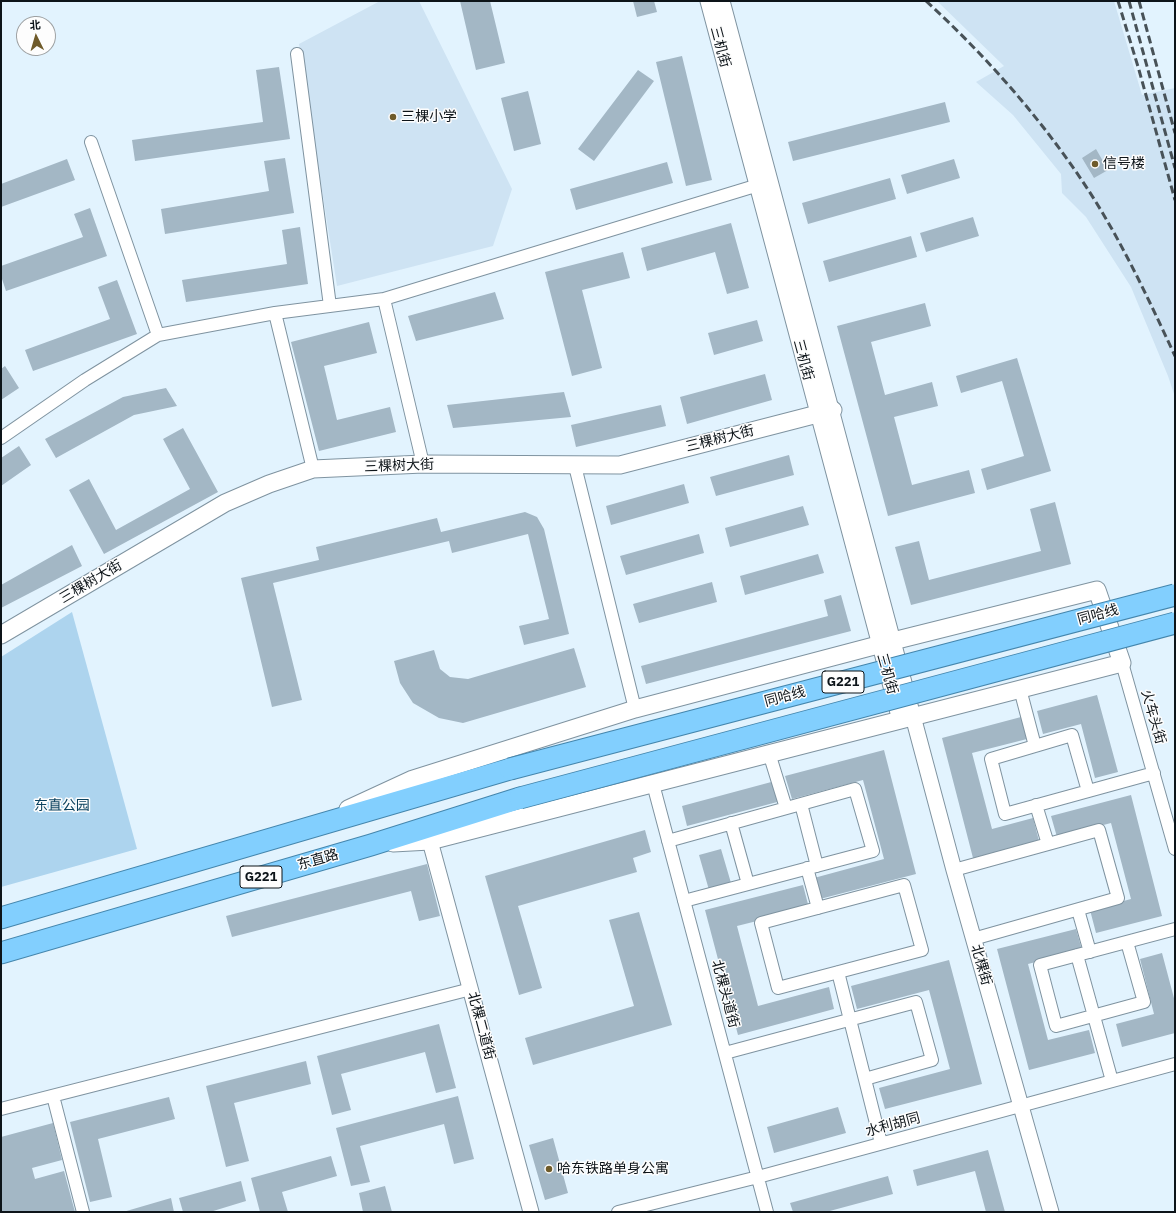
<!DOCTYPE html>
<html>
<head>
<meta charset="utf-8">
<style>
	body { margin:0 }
	#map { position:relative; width:1176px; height:1213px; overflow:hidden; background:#e2f3fe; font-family:"IBM Plex Sans","Noto Sans SC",sans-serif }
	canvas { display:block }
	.frame { position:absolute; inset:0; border:2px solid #0d1419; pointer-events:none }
	.north { position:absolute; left:16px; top:16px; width:40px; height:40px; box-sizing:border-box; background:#fdfdfd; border:1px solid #9da0a2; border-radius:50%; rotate:355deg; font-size:11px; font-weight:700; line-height:16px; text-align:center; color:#0d1419 }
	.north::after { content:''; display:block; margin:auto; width:14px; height:18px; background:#6f5b2a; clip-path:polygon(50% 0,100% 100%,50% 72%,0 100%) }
</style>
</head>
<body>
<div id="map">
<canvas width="1176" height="1213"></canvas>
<div class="frame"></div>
<div class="north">北</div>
</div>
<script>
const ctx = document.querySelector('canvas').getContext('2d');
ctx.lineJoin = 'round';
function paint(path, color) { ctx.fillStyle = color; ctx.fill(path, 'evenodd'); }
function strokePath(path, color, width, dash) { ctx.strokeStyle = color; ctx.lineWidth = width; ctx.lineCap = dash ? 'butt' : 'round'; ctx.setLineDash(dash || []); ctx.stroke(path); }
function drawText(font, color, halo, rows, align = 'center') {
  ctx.font = font + ' "IBM Plex Sans","Noto Sans SC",sans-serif'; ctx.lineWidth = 3; ctx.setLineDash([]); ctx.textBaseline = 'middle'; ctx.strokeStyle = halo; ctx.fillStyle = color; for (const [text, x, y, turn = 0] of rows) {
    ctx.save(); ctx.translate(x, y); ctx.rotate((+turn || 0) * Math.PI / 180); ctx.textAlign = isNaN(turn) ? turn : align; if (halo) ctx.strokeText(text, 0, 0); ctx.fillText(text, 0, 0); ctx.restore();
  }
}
paint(new Path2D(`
	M380 1H419L512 189 493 246 337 286 299 44Z
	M937 1H1114L1142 95 1175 88V397L1168 376 1131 287 1086 217 1062 193 1061 174 1013 115 976 82 1004 66Z`), '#cee3f3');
paint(new Path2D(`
	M72 612 137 849 1 887V657Z`), '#add4ee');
paint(new Path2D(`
	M460 1H490L505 63 476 70Z
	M633 1H654L657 12 637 17Z
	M682 56 712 180 686 186 656 62Z
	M279 67 290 139 135 161 132 140 263 122 256 70Z
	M638 70 654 81 594 161 578 149Z
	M528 91 541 144 514 151 501 98Z
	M945 102 950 122 793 161 788 142Z
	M1096 149 1108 170 1094 178 1082 158Z
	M285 158 294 213 165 234 161 209 269 191 264 161Z
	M67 159 75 180 1 207V184Z
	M954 159 960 178 907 194 901 175Z
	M667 162 673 183 576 210 570 189Z
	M890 178 896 199 808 224 802 203Z
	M90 208 107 256 6 291 1 276V266L83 237 74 214Z
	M973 217 979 236 926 252 920 233Z
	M731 223 749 288 727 294 715 252 647 271 641 248Z
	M300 227 308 284 186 302 182 280 287 264 282 230Z
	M911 236 917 257 829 282 823 261Z
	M623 252 630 278 582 290 602 368 572 376 545 272Z
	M117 280 137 334 33 371 25 350 110 319 98 287Z
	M495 292 504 319 416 341 408 316Z
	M925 303 931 326 871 342 885 395 932 382 938 406 894 417 912 485 969 470 975 493 888 516 837 326Z
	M757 320 763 341 714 355 708 333Z
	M369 322 377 353 324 366 337 420 390 407 396 432 319 451 291 342Z
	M1017 358 1051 471 987 490 981 469 1024 456 1002 381 961 393 956 376Z
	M5 366 19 388 1 400V369Z
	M765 374 772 400 687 424 680 397Z
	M166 388 177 406 134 415 56 458 45 439 123 397Z
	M564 392 571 417 453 428 447 405Z
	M661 405 666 426 576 447 571 425Z
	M183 428 218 492 104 554 69 490 89 479 116 530 190 489 163 439Z
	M19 446 31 465 1 486V458Z
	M789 455 794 475 716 496 710 477Z
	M684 484 689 503 611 525 606 506Z
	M1055 502 1071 564 911 605 895 547 919 541 929 580 1041 551 1030 509Z
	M803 506 809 525 730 547 725 528Z
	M525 512 537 517 544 529 569 634 524 645 519 626 549 619 528 534 452 553 449 541 273 583 302 700 272 707 241 578 319 560 316 547 437 518 441 532Z
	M699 534 704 553 626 575 620 556Z
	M72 545 82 566 1 608V585Z
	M818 554 824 573 745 595 740 576Z
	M712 582 717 602 639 623 633 604Z
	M841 595 851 631 646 684 641 666 828 616 824 600Z
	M574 648 586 687 463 723 439 718 413 703 400 683 394 661 434 650 440 669 450 677 468 679Z
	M1097 695 1118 772 1095 778 1081 724 1043 734 1037 711Z
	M1021 717 1027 739 972 753 992 829 1033 818 1039 841 973 858 942 738Z
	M884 750 916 874 820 899 814 878 884 859 863 780 792 799 785 776Z
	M775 781 781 801 687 826 682 806Z
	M1131 795 1162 916 1096 933 1090 910 1131 899 1111 823 1057 837 1051 816Z
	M645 830 651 852 633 858 637 872 518 906 542 988 519 995 485 876Z
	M721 849 731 883 709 890 699 855Z
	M427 864 440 916 419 921 411 891 232 937 226 916Z
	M803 885 809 908 737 926 758 1006 829 987 834 1009 738 1035 705 910Z
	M639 912 672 1025 533 1065 525 1038 634 1006 609 920Z
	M1076 929 1082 950 1028 964 1048 1040 1089 1030 1095 1053 1029 1070 997 949Z
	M1162 953 1175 1002V1033L1122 1047 1116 1024 1154 1014 1140 959Z
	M949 960 982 1084 885 1109 879 1088 950 1069 929 990 857 1009 851 986Z
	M439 1024 456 1088 436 1093 425 1052 341 1074 351 1110 332 1115 317 1056Z
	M306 1061 311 1084 234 1103 249 1161 226 1167 206 1086Z
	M458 1096 474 1159 454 1164 444 1124 360 1146 370 1182 351 1186 336 1128Z
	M169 1097 175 1119 98 1139 112 1197 90 1202 70 1122Z
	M838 1107 846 1133 774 1153 767 1127Z
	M53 1123 62 1160 32 1168 35 1179 64 1171 75 1212H1V1137Z
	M553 1138 568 1193 545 1200 529 1145Z
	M988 1150 1005 1212H986L975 1171 917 1186 913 1170Z
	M331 1156 337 1176 282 1192 288 1212H260L251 1178Z
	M888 1176 893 1194 826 1212H793L790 1203Z
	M241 1181 246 1201 210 1212H183L179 1198Z
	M385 1186 392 1212H363L359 1193Z
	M171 1198 174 1212H123Z`), '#a3b7c5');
const minor = new Path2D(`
	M297 54 330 306
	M91 142 158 335
	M384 299 423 464
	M275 313 313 469
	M1 438 85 380 158 335 275 313 384 299 765 183
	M575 466 635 709
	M1122 663 1175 849
	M1020 689 1035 746 991 759 1005 814 1154 773
	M1035 746 1072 735 1088 791
	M769 753 786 808
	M653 784 767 1212
	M801 804 817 866
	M1036 805 1048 844
	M731 823 748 884
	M668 841 855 789 873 851 684 901
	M807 868 818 908
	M954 870 1099 830 1118 898 973 939
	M904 885 922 950 778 988 761 923Z
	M1078 910 1090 952
	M1127 942 1144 1002 1056 1026 1040 965 1175 929
	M1077 955 1112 1081
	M838 972 881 1143
	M725 1053 916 1002 932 1060 865 1079
	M53 1096 83 1212
	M1 1109 471 989
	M618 1212 758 1177 1175 1064`);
const tertiary = new Path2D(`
	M708 1 900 720
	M722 1 954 870 1051 1212
	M430 841 531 1212`);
const secondary = new Path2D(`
	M1 635 225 503 269 484 313 469 423 464 620 465 833 410
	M348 809 413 779 635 709 893 641 1097 590 1122 663 430 841 393 843`);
const trunk = new Path2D(`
	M1 918 510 769
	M1 953 371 845 520 798`);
strokePath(minor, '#7f93a0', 14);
strokePath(tertiary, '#7f93a0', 17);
strokePath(secondary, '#7f93a0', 19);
strokePath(trunk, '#4486ad', 23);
strokePath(minor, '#fff', 12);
strokePath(tertiary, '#fff', 15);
strokePath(secondary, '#fff', 17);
strokePath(trunk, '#82cffe', 21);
strokePath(new Path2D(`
	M926 1C984 54 1037 114 1081 179 1119 235 1147 296 1175 356
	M1118 1 1139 70 1175 200
	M1129 1 1175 168
	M1139 1 1175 133`), '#485258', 3, [8, 4]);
const trunkBridge = new Path2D(`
	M510 769 1175 595
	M520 798 1175 623`);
strokePath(trunkBridge, '#4486ad', 23, []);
strokePath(trunkBridge, '#82cffe', 21);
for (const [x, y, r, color] of [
	[393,117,4,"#6f5b2a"],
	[1095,164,4,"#6f5b2a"],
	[549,1169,4,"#6f5b2a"]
]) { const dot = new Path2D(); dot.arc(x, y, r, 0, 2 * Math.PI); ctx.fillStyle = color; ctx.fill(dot); strokePath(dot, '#fdfdfd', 1.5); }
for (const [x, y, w] of [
	[843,682,42],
	[261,877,42]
]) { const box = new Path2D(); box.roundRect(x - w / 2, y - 11, w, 22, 3); ctx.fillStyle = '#fdfdfd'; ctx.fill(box); strokePath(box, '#0d1419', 1); }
drawText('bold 13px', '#0d1419', null, [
	["G221",843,682],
	["G221",261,877]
]);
drawText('14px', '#0d1419', '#fdfdfd', [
	["三机街",720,47,75],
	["三机街",803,360,75],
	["三棵树大街",720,439,-14],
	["三棵树大街",399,466,-2],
	["三棵树大街",91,582,-31],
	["同哈线",1098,615,-15],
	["三机街",887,674,74],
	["同哈线",785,697,-15],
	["火车头街",1153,717,74],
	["东直路",318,860,-16],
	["北棵街",981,965,74],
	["北棵头道街",725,994,75],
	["北棵二道街",481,1026,75],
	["水利胡同",893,1125,-15]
]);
drawText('14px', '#0d1419', '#fdfdfd', [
	["三棵小学",401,117],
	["信号楼",1103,164],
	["哈东铁路单身公寓",557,1169]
], 'left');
drawText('14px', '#0b425f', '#fdfdfd', [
	["东直公园",62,806]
]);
</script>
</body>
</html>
